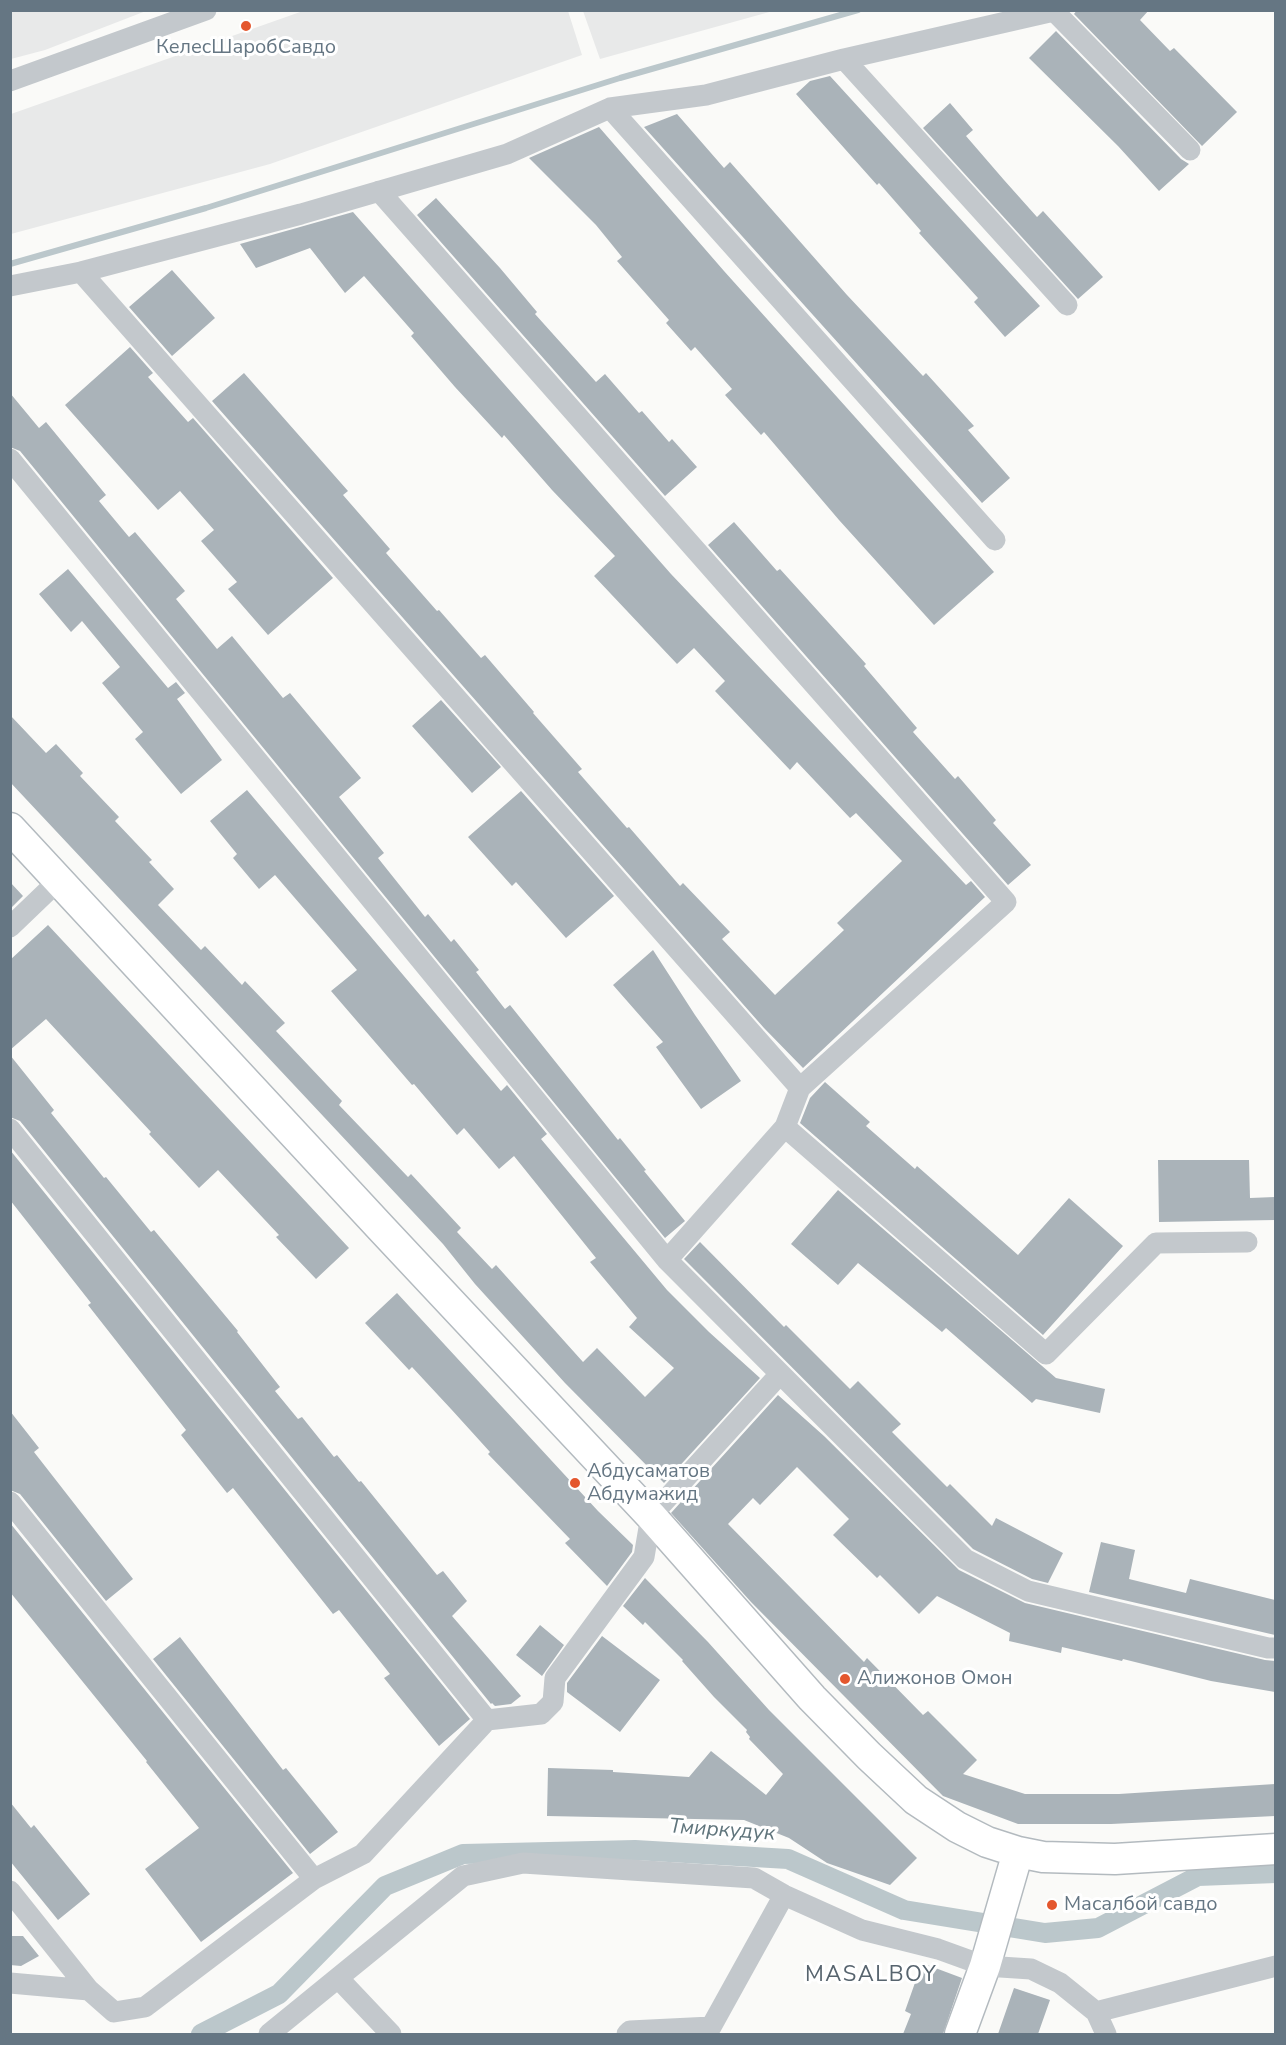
<!DOCTYPE html>
<html>
<head>
<meta charset="utf-8">
<style>
	body { margin:0 }
	#map { position:relative; width:1286px; height:2045px; overflow:hidden; background:#fafaf8; font-family:"Nunito Sans",sans-serif }
	canvas { display:block }
	.frame { position:absolute; inset:0; border:12px solid #657683; pointer-events:none }
</style>
</head>
<body>
<div id="map">
<canvas width="1286" height="2045"></canvas>
<div class="frame"></div>
</div>
<script>
const ctx = document.querySelector('canvas').getContext('2d');
ctx.lineJoin = 'round';
function paint(path, color) { ctx.fillStyle = color; ctx.fill(path, 'evenodd'); }
function strokePath(path, color, width, dash) { ctx.strokeStyle = color; ctx.lineWidth = width; ctx.lineCap = dash ? 'butt' : 'round'; ctx.setLineDash(dash || []); ctx.stroke(path); }
function drawText(font, color, halo, rows, align = 'center') {
  ctx.font = font + ' "Nunito Sans",sans-serif'; ctx.lineWidth = 6; ctx.setLineDash([]); ctx.textBaseline = 'middle'; ctx.strokeStyle = halo; ctx.fillStyle = color; for (const [text, x, y, turn = 0] of rows) {
    ctx.save(); ctx.translate(x, y); ctx.rotate((+turn || 0) * Math.PI / 180); ctx.textAlign = isNaN(turn) ? turn : align; if (halo) ctx.strokeText(text, 0, 0); ctx.fillText(text, 0, 0); ctx.restore();
  }
}
paint(new Path2D(`
	M11 10H146V11L45 50 11 59Z
	M303 11H568L582 55 270 164 11 234V114Z
	M583 11V10L773 11 600 59Z`), '#e8e9e9');
strokePath(new Path2D(`
	M10 264 206 208 620 78 858 10`), '#bbc7cb', 6);
strokePath(new Path2D(`
	M201 2034 279 1994 385 1886 463 1854 635 1850 788 1859 904 1910 1045 1933 1098 1928 1198 1876 1276 1873`), '#bbc7cb', 20);
paint(new Path2D(`
	M1077 10H1149L1140 20 1170 51 1174 48 1237 112 1202 146 1074 14Z
	M1056 31 1181 159 1189 164 1159 191 1118 146 1029 58Z
	M830 76 1040 306 1005 337 974 302 978 298 919 233 921 231 879 183 877 185 796 94 810 81Z
	M950 103 973 130 966 136 1004 180 1037 217 1043 211 1103 277 1078 299 923 128Z
	M677 114 724 168 730 162 847 295 923 376 926 373 974 426 968 430 1010 478 982 503 644 127Z
	M599 127 724 271 994 572 934 625 839 520 764 432 761 435 725 395 732 389 695 347 691 351 666 323 669 320 617 261 622 257 596 225 529 158Z
	M436 198 500 268 537 312 535 314 596 382 605 374 639 413 642 411 669 442 672 439 697 467 665 496 417 215Z
	M353 212 671 574 966 885 971 881 985 897 803 1068 764 1028 212 401 244 373 348 491 343 495 390 549 386 553 437 611 439 610 481 658 485 655 534 712 533 713 582 769 578 772 627 828 629 827 680 886 683 883 730 932 722 939 775 995 844 930 837 923 902 861 856 813 850 818 797 762 790 770 715 691 725 681 694 648 677 664 594 576 615 556 552 490 504 435 502 438 455 387 411 336 414 333 364 276 345 293 310 248 256 268 240 244Z
	M172 270 215 318 172 356 129 307Z
	M130 347 153 373 148 377 188 422 193 418 333 578 268 635 228 589 237 582 201 541 214 530 180 491 158 510 65 405Z
	M10 393 39 428 46 422 106 495 99 501 129 537 135 532 185 591 176 599 217 649 232 636 283 698 290 693 361 778 339 797 384 853 378 858 425 917 428 914 451 942 454 939 479 970 476 972 505 1009 510 1005 618 1140 620 1138 646 1170 644 1171 685 1221 665 1238 20 451 10 447Z
	M734 522 777 571 780 569 866 664 864 666 917 728 913 732 955 779 958 776 996 820 993 823 1031 865 1008 885 708 545Z
	M68 569 168 688 176 682 185 693 177 699 222 760 181 794 135 739 143 732 102 683 120 667 82 621 71 632 39 594Z
	M441 700 501 767 472 793 412 726Z
	M10 715 46 753 56 744 83 773 80 776 119 817 115 821 152 860 149 862 174 889 158 905 201 950 205 946 242 985 245 981 285 1023 276 1031 342 1101 339 1105 408 1177 411 1174 461 1228 457 1232 492 1269 496 1265 583 1362 597 1348 645 1397 674 1368 629 1327 637 1318 590 1262 596 1258 514 1156 499 1169 464 1128 457 1135 414 1084 412 1085 331 991 357 970 275 875 259 889 233 858 237 854 210 821 247 790 501 1091 507 1085 547 1134 541 1139 667 1290 709 1332 760 1378 664 1483 565 1383 475 1284 443 1244 10 782Z
	M521 791 614 896 566 938 516 882 512 886 468 837Z
	M10 882 23 896 10 909Z
	M48 925 349 1248 316 1279 276 1237 279 1235 218 1170 199 1188 149 1134 151 1132 46 1019 10 1050V960Z
	M653 950 695 1015 741 1081 701 1109 656 1047 663 1042 613 985Z
	M10 1055 54 1110 51 1113 104 1178 106 1177 151 1232 154 1230 238 1331 237 1332 280 1387 275 1391 298 1419 302 1417 334 1457 337 1455 359 1482 361 1481 437 1575 443 1571 467 1601 452 1616 521 1696 511 1704 495 1706 492 1703 491 1704 20 1121 10 1117Z
	M825 1082 870 1122 866 1126 915 1169 917 1166 1018 1255 1069 1198 1123 1246 1043 1335 800 1123 810 1098Z
	M10 1150 470 1719 439 1746 384 1678 390 1674 339 1610 333 1614 233 1488 227 1493 181 1435 186 1430 88 1305 91 1303 10 1200Z
	M1158 1160H1249L1250 1198 1275 1197V1220L1159 1222Z
	M838 1190 1056 1378 1105 1389 1100 1413 1036 1399 1032 1403 946 1328 942 1332 858 1263 838 1285 791 1244Z
	M700 1242 784 1327 786 1325 850 1389 858 1381 901 1424 892 1432 947 1487 950 1484 992 1526 996 1518 1063 1553 1048 1583 1032 1579 973 1549 684 1259Z
	M397 1293 598 1511 633 1545 632 1552 607 1586 565 1543 570 1539 488 1454 490 1452 451 1409 412 1367 409 1370 365 1323Z
	M778 1395 824 1436 959 1570 1025 1603 1265 1660 1275 1661V1692L1211 1681 1123 1659 1122 1661 1062 1647 1061 1653 1009 1641 1010 1633 937 1596 919 1614 880 1575 877 1578 833 1535 849 1519 797 1467 760 1505 753 1498 728 1524 864 1662 867 1658 923 1715 928 1711 977 1760 963 1774 1025 1794H1119L1275 1784V1816L1111 1824H1018L943 1796 751 1602 671 1513Z
	M10 1411 39 1448 34 1452 133 1579 106 1601 20 1494 10 1490Z
	M10 1523 293 1873 201 1942 145 1869 199 1828 146 1762 147 1761 10 1592Z
	M1101 1542 1135 1550 1129 1579 1186 1593 1190 1579 1275 1600V1635L1089 1592Z
	M645 1578 708 1642 769 1710 917 1858 890 1885 827 1863 789 1838 744 1820 547 1816 548 1768 613 1770V1772L689 1777 711 1751 766 1795 783 1774 749 1739 750 1737 746 1732 747 1730 714 1697 682 1661 683 1660 645 1622 643 1625 623 1606Z
	M540 1625 564 1645 542 1676 516 1655Z
	M602 1636 660 1680 620 1732 567 1692V1683Z
	M180 1637 283 1770 286 1768 338 1832 310 1854 153 1659Z
	M10 1802 31 1828 34 1825 90 1894 58 1920 10 1861Z
	M10 1936H23L39 1956 21 1966 10 1965Z
	M922 1963 962 1978 943 2034H903L911 2014 905 2011Z
	M1014 1988 1050 2000 1038 2034H998Z`), '#aab3b9');
const secondary = new Path2D(`
	M10 828 381 1228 651 1516 812 1698 869 1756 916 1800 957 1827 987 1842 1018 1852 1043 1857 1115 1859 1276 1849
	M960 2034 985 1966 1018 1852`);
strokePath(secondary, '#b3babf', 33);
strokePath(new Path2D(`
	M844 59 1067 305
	M10 81 206 10
	M610 108 995 540
	M379 191 1006 902 800 1088 785 1127 667 1260
	M81 272 800 1088
	M10 286 81 272 301 214 507 154 610 108 706 95 844 59 1054 11 1190 150
	M10 459 667 1260 965 1559 1028 1591 1268 1648H1276
	M10 927 59 880
	M785 1127 1046 1354 1156 1243 1247 1242
	M10 1129 487 1720
	M10 1502 314 1879
	M10 1891 89 1990
	M338 1978 391 2034
	M10 1983 89 1990 114 2012 145 2007 314 1879 363 1854 487 1720 541 1714 553 1702 555 1678 644 1557 651 1516 780 1374
	M1096 2012 1276 1966
	M269 2034 463 1876 523 1863 754 1878 784 1895 862 1930 938 1949 985 1966 1031 1969 1060 1983 1096 2012 1106 2034
	M627 2034 630 2031 711 2027 784 1895`), '#c3c8cc', 21);
strokePath(secondary, '#fff', 30);
for (const [x, y, r, color] of [
	[246,26,6,"#e4572e"],
	[575,1483,6,"#e4572e"],
	[845,1679,6,"#e4572e"],
	[1052,1905,6,"#e4572e"]
]) { const dot = new Path2D(); dot.arc(x, y, r, 0, 2 * Math.PI); ctx.fillStyle = color; ctx.fill(dot); strokePath(dot, '#fff', 2); }
drawText('20px', '#657683', '#fff', [
	["КелесШаробСавдо",246,48,"center"],
	["Абдусаматов",587,1472],
	["Абдумажид",587,1495],
	["Алижонов Омон",857,1679],
	["Масалбой савдо",1064,1905]
], 'left');
drawText('italic 21px', '#60757c', '#fff', [
	["Тмиркудук",722,1831,4]
]);
ctx.letterSpacing = '1.5px';
drawText('22px', '#57646e', '#fff', [
	["MASALBOY",871,1976]
]);
ctx.letterSpacing = '0px';
</script>
</body>
</html>
